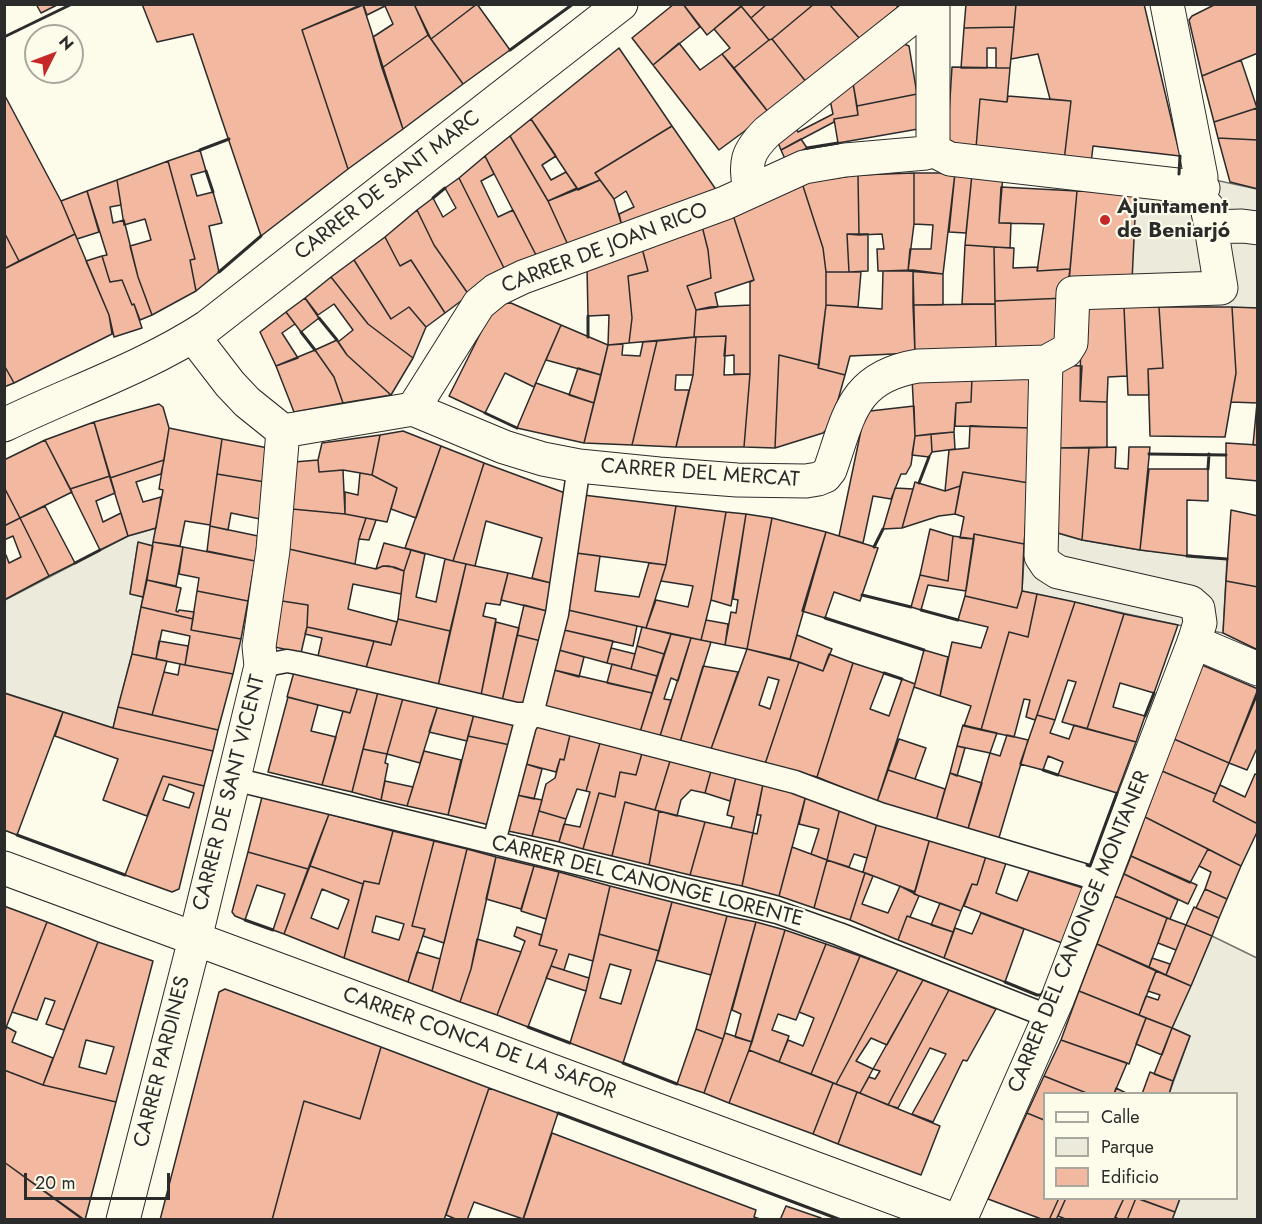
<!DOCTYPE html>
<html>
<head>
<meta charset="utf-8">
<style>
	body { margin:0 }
	#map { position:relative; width:1262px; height:1224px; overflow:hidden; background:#fdfbea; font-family:Jost,sans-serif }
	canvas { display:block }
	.frame { position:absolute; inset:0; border:6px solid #2b2b2b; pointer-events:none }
	.legend { position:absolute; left:1043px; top:1092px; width:195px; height:108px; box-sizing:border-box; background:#fdfbea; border:2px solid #a9a89e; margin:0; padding:8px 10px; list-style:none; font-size:18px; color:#2b2b2b }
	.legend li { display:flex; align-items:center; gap:12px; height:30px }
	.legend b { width:30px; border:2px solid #a9a89e }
	.north { position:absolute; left:24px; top:24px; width:60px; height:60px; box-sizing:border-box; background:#fdfbea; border:2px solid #a9a89e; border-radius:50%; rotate:48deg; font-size:16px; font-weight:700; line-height:24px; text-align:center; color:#2b2b2b }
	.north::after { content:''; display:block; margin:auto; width:21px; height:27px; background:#c62828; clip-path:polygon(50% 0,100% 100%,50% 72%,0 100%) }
	.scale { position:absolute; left:24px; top:1173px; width:146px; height:27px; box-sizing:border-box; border:3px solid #2b2b2b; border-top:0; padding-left:8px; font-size:18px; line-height:21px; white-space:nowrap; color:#2b2b2b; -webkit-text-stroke:4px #fdfbea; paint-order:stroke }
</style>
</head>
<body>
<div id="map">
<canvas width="1262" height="1224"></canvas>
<div class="frame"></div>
<ul class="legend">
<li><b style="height:8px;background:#fdfbea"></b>Calle</li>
<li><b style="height:16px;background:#ecebdb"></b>Parque</li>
<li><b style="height:16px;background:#f2b8a0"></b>Edificio</li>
</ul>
<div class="north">N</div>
<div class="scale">20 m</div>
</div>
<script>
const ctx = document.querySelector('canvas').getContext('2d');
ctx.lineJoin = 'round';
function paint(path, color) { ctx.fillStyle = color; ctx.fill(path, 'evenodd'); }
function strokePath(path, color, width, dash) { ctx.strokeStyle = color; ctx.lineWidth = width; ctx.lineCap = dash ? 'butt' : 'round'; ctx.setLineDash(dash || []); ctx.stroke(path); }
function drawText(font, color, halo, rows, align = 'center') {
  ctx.font = font + ' Jost,sans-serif'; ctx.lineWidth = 4.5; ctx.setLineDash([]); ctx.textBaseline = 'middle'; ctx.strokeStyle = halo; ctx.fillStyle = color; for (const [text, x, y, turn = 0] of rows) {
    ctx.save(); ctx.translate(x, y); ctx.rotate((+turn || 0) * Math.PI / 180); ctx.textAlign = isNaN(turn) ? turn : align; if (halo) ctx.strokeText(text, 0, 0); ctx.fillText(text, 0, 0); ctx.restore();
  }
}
const green = new Path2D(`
	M156 528 153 546 138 543 130 593 143 597 132 654 113 728 5 693V600L128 536Z`);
paint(green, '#ecebdb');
strokePath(green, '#74746e', 1.5);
const parking = new Path2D(`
	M1136 169 1201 177 1257 189V308L1124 307 1133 242Z
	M1031 447 1051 531 1082 540 1140 550 1227 559 1223 633 1178 625 1022 591Z
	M1212 936 1257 958V1219H1172L1180 1199 1236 1198V1094H1169L1190 1036 1172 1028Z`);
paint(parking, '#eceadb');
strokePath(parking, '#74746e', 1.5);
const building = new Path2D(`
	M36 4H59L41 13Z
	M142 4H363L302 30 348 169 261 236 193 34 157 42Z
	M363 4H414L428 35 382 68 373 37 393 24 385 6 367 15Z
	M414 4H477L431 39Z
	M477 4 510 50 463 84 431 39Z
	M674 4H683L700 27 653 65 632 38Z
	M683 4H743V5L707 35Z
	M767 4H814L772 39 769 40 751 18Z
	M767 4 751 18 741 6 743 4Z
	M814 4H829L860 39 807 83 772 39Z
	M829 4H895L898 7 860 39Z
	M966 4H1016L1014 27 964 28Z
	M1016 4H1144L1180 156 1093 146 1091 164 1064 161 1071 101 1050 99 1038 54 1011 59Z
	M1216 4H1258V53L1202 76 1189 20 1192 16Z
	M363 5 403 129 348 169 302 30Z
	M741 6 769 40 734 68 722 54 730 48 714 29Z
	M1014 27 1010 68H996V48H987V68H961L964 28Z
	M428 35 463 84 403 129 382 68Z
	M772 39 807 83 769 113 734 68 769 40Z
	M679 43 700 70 722 54 769 113 719 150 653 65Z
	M904 44 909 46 917 94 857 106 853 83Z
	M619 48 672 126 595 173 600 180 578 190 531 119Z
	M1241 60 1257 108 1214 122 1202 76Z
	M952 67 1010 68 1007 102 980 99 976 148 947 146Z
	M853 83 858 115 834 119V122L781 150 777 140 795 127 798 132 833 114 830 100Z
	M4 94 61 201 75 234 19 261 4 232Z
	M917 94 924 128 838 143 834 119 858 115 857 106Z
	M1008 96 1071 101 1064 161 976 148 980 99 1007 102Z
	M1257 108 1258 140 1218 138 1214 122Z
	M531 119 556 156 542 165 551 180 566 172 577 188 548 201 510 136Z
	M672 126 717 191 622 226 619 214 634 207 626 191 614 199 595 173Z
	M510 136 548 201 568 245 537 257 485 156Z
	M1218 138 1258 140V189L1230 182Z
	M801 139 807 148 785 159 781 150Z
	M200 150 206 171 191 175 197 196 213 192 222 223 209 226 219 272 196 291 190 260 195 259 168 161Z
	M485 156 494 174 481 181 498 217 513 210 537 257 504 268 459 178Z
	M168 161 195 259 190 260 196 291 152 315 138 277 130 246 151 240 145 219 124 225 117 180Z
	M914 173H955L943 274 908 271 910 249H931L933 225 914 224Z
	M914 173V224L908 271H878L877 249H884L882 234 859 235 858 175Z
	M955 173 972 174 966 233 949 232Z
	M972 174 1003 175 999 223H1011L1010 248 965 245Z
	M858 175 859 235 847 234 849 272H826L823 248 802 183Z
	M459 178 504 268 469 295 434 245 417 210 433 198 443 217 456 208 445 188Z
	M117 180 121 205 110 207 113 223 124 220 138 277 152 315 140 320 134 304 132 305 122 280 110 282 102 256 107 255 87 191Z
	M600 180 614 199 622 226 568 245 548 201Z
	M802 183 823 248 826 272V305L819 365 779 355 775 448 744 447 750 374V282L754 280 733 215Z
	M1001 187 1077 191 1070 269 1037 271 1044 224 999 223Z
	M87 191 99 232 77 239 61 201Z
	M1077 191 1129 193 1136 197 1132 281 1069 282Z
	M417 210 434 245 469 295 445 313 411 260 400 266 385 237Z
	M733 215 754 280 715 293 718 307 696 310 687 286 711 278 708 250 702 226Z
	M702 226 708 250 711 278 687 286 696 310 694 337 629 343 632 318 628 276 648 271 642 248Z
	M4 232 19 261 4 269Z
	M75 234 109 315 112 334 14 383 4 365V269Z
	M847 234H868V271L849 272Z
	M385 237 400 266 411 260 445 313 426 327 409 307 391 319 354 260Z
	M965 245 994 247 995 304H962Z
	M994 247 1014 248 1013 268 1038 267 1037 271 1070 269 1066 298 995 301Z
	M642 248 648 271 628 276 632 318 629 343 608 345 609 315 588 316 587 267Z
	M102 256 110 282 122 280 132 305 134 304 142 328 114 337 109 315 86 261Z
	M354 260 391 319 409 307 426 327 413 358 368 324 331 277Z
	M913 270 915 353 850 356 845 375 818 368 826 305 882 309 883 271Z
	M913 270 943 274V305H913Z
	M826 272H861L858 307 826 305Z
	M331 277 368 324 413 358 391 395 347 355 338 342 353 330 334 304 318 315 305 298Z
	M305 298 319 318 301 332 286 312Z
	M1066 298 1059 341 1050 348 996 350 995 301Z
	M511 303 561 325 534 387 505 373 485 413 449 396 495 304Z
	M995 304 996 350 915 353 913 305Z
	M750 305V374H734V355L724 356 726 336 694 337 696 310 710 307Z
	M1124 307H1159L1163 368 1148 369 1149 395H1128Z
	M1124 307 1127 376 1108 377 1107 402 1080 401 1081 308Z
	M1159 307H1232L1236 373 1225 437 1150 436 1148 369 1163 368Z
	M1232 307 1258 308V403L1231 402 1236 373Z
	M286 312 295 324 282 333 298 358 276 366 260 332Z
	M561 325 608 345 601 375 546 360Z
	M726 336 724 375 750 374 744 447H676L693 375 696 337Z
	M696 337 693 375H676L675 390H689L676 447 632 445 657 341Z
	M337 340 347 355 391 395 343 403 334 377 315 350Z
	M657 341 632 445 584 443 608 345 623 344 622 355 640 356 643 342Z
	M315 350 334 377 343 403 294 412 276 366Z
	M779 355 819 365 818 368 845 375 831 425 823 433 775 448Z
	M4 365 14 383 4 387Z
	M1058 365 1082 366 1080 401 1107 402V447L1053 448Z
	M578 368 601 375 594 403 569 395Z
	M972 377 1036 378 1032 428 955 426 956 403 971 402Z
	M972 377 971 402 956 403 954 432 915 436 912 378Z
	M536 383 594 403 584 443 517 428Z
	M1257 403H1258V445H1253Z
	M159 404 163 407 169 428 164 460 110 478 94 422Z
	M914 406 915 436 911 465 906 474H901L891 499 873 496 863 543 839 536 864 416 870 411Z
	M94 422 110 476 70 489 45 440Z
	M970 426 1032 428 1029 483 963 472 960 486 945 491 949 450 969 448Z
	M169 428 222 439 210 525 185 521 180 546 153 542 163 490 159 489Z
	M403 431 441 446 416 518 391 509 397 488 372 475 380 435Z
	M954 432 955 449 932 452 931 434Z
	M931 434 932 452 929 457 912 455 915 436Z
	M380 435 372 475 343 470 319 472 318 460 322 443Z
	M222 439 268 448 265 482 217 474Z
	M45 440 72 492 20 518 4 487V460Z
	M1226 443 1258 445V481L1226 478Z
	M441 446 484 463 453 561 405 548Z
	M1116 447 1115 468 1128 469 1129 447H1150L1140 550 1082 540 1089 448Z
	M1053 448H1089L1082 540 1051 531Z
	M164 460 161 474 136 482 143 502 161 497 156 528 128 536 110 478Z
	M318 460 319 472 343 470 345 514 292 509 294 462Z
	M484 463 565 493 551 583 532 578 542 538 486 521 475 566 453 561Z
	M1149 469H1208V501L1187 500V556L1140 550Z
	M963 472 1029 483 1024 544 974 534V539L960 538 964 517 955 514Z
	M360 473 372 475 397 488 387 522 345 514V492L358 495Z
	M217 474 265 482 260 519 231 513 228 530 210 526Z
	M110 476 115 493 96 501 103 522 121 513 128 536 100 550 70 489Z
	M915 482 945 491 960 486 955 514 939 516 902 528Z
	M4 487 20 518 4 526Z
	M895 488 913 489 902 528 883 529Z
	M583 495 676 506 666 565 576 553Z
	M45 506 75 563 49 576 20 518Z
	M676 506 726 512 711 600 701 640 646 628 656 600 688 607 693 586 661 581 666 565Z
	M292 509 345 514 366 518 359 539 355 564 289 549Z
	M1231 510 1258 516V587L1226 581Z
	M726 512 746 514 731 606 711 600Z
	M746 514 772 518 747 649 725 645 731 612 736 613 738 600 733 599Z
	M20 518 49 576 4 600V556L6 555 9 563 21 557 13 536 4 540V526Z
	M366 518 376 520 369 540 359 539Z
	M772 518 826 532 790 659 747 649Z
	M210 526 258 536 255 561 207 551Z
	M930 529 953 536 948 581 920 575Z
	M826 532 878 548 860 601 834 592 825 618 802 611Z
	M974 534 1024 544 1022 591 1017 608 965 596Z
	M953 536 974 539 966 591 928 585 921 610 911 607 920 575 948 581Z
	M138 542 153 546 143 597 130 594Z
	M153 542 183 547 176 586 147 580Z
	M384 543 411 550 404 571 389 566H383L376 569Z
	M183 547 255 561 248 601 197 591 199 578 179 574Z
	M289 549 376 569 383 566 394 567 404 571 401 594 353 584 348 609 397 622 391 645 307 627 308 605 282 601Z
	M411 550 425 554 416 597 436 602 445 559 466 564 450 631 398 619 404 571Z
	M576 553 600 556 595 591 639 597 649 563 666 565 646 628 568 610Z
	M466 564 508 573 500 605 486 603 483 616 496 619 481 695 438 686Z
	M508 573 551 583 547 611 501 600Z
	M147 580 181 588 176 611 178 612 179 610 194 612 193 619 141 607Z
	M1226 581 1258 587V650L1223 633Z
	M197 591 248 601 241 639 191 630Z
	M1022 591 1037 594 1028 637 1009 632 981 730 964 726 971 706 940 696 952 642 981 648 988 627 958 620 965 596 1017 608Z
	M1037 594 1075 602 1037 715 1035 720 1026 717 1030 700 1024 699 1014 737 981 730 1009 632 1028 637Z
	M282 601 308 605 307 627 301 653 275 647Z
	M1075 602 1124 614 1087 729 1062 722 1076 682 1068 680 1055 720 1037 715Z
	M524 605 547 611 541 641 517 635Z
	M141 607 193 619 191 630 241 639 233 674 185 665 190 636 162 630 156 659 132 654Z
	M568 610 637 626 633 646 564 630Z
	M1124 614 1178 625 1154 693 1120 683 1113 707 1145 716 1136 742 1087 729Z
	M398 619 450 631 438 686 366 668 374 641 391 645Z
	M706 620 728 624 725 645 701 640Z
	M496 622 519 628 502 701 481 695Z
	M307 627 374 641 366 668 318 656 322 638 305 634Z
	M642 627 671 634 664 654 637 646Z
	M564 630 613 641 607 663 559 650Z
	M671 634 691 638 678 681 671 678 664 699 671 700 660 736 640 732Z
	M517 635 541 641 523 706 502 701Z
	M797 635 832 649 823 671 790 659Z
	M691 638 711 642 680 742 660 736Z
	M159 641 188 646 185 665 156 659Z
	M637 646 664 654 657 676 631 669Z
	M611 648 635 654 631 669 607 663Z
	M747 649 799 662 765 764 711 749ZM768 677 779 680 770 709 759 705Z
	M559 650 584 657 579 677 554 670Z
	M924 650 948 657 940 696 914 687Z
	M132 654 167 661 152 715 118 707Z
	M829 654 853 663 817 777 765 764 799 662 823 671Z
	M853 663 884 673 870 709 889 716 902 679 915 684 877 802 817 777Z
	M180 664 233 674 218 730 152 715 164 672 178 675Z
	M612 664 657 676 652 693 607 683Z
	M1202 665 1258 689 1229 763 1174 739Z
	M703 666 738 672 711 749 680 742Z
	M554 670 652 693 640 732 545 707Z
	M294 672 358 687 350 713 287 697Z
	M358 687 378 692 352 792 322 785 343 711 350 713Z
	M378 692 403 698 387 754 363 749Z
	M4 693 63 712 17 835 4 830Z
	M1258 693V746L1247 770 1229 763Z
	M288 697 318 705 311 731 336 737 322 785 268 772Z
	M403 698 438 705 420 763 387 754Z
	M438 705 474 714 467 741 429 732Z
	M118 707 218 730 213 751 113 728Z
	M63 712 113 728 213 751 204 786 163 776 147 816 103 800 118 759 55 736Z
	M474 714 515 723 510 745 468 736Z
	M1037 715 1055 720 1050 733 1069 739 1074 725 1136 742 1117 793 1058 775 1063 762 1048 756 1043 770 1020 764Z
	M963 725 997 733 990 753 957 746Z
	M536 726 570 735 564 760 560 759 556 772 526 764Z
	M570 735 600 743 586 791 577 789 566 819 539 811 546 784 555 778 560 759 564 760Z
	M1007 735 1028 740 998 841 967 832 990 753 1000 756Z
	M468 736 510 745 489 825 448 815Z
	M899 739 926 748 915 779 888 770Z
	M1174 739 1229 763 1216 794 1162 771Z
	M600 743 642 753 636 775 620 772 615 797 599 793 583 849 559 842 564 824 580 827 590 792 586 791Z
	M957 746 965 748 957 776 950 773Z
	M363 749 387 754 385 763 388 764 381 800 352 792Z
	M424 751 461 760 448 815 407 806Z
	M642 753 670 761 655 810 625 802 612 856 583 849 599 793 615 797 620 772 636 775Z
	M670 761 711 771 705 793 691 790 681 800 677 816 655 810Z
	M526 764 542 769 534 799 517 795Z
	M888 770 945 789 936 821 877 802Z
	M711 771 736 777 730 801 705 793Z
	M1162 771 1216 794 1213 801 1258 824V830L1241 866 1145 817Z
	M950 773 982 783 967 832 936 821Z
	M1255 774 1258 775V824L1213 801 1220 785 1245 797Z
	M163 776 204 786 179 889 172 892 125 875ZM169 784 194 793 189 808 163 800Z
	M736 777 763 784 753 833 731 828 734 817 727 815Z
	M385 781 413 787 407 806 381 800Z
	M763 784 806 795 779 896 742 886 753 833 757 834 761 815H757Z
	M517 795 542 800 532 836 508 831Z
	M806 795 840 808 827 860 811 854 819 829 799 824Z
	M262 797 329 814 308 869 248 852Z
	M625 802 659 811 649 865 612 856Z
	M840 808 877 823 867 858 854 854 849 867 827 860Z
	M539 811 566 819 559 842 532 836Z
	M659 811 705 822 690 875 649 865Z
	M329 814 393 831 379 884 364 881 363 884 310 866Z
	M1145 817 1208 849 1190 883 1131 856Z
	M705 822 753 833 742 886 690 875Z
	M877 823 930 838 915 892 863 872Z
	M393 831 434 841 412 926 425 929 408 982 344 958 364 881 379 884ZM376 916 404 924 399 940 372 932Z
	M930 838 986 856 977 885 972 884 961 911 914 894Z
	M434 841 467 849 444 943 423 936 425 929 412 926Z
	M792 847 827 860 814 908 779 896Z
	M467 849 496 857 471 969 460 1002 432 991Z
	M1208 849 1241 866 1227 899 1205 889 1211 872 1199 866Z
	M248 852 308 869 284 934 273 930 285 894 257 885 245 920 235 916 232 912Z
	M986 856 1006 863 996 893 1017 901 1029 871 1083 888 1062 943 964 906 972 884 977 885Z
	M1131 856 1197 885 1188 904 1124 874Z
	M496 857 534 866 521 909 486 899Z
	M827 860 865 873 850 920 814 908Z
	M310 866 363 884 344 958 284 934ZM322 889 349 900 338 929 311 918Z
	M534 866 559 872 546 919 521 911Z
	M559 872 610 886 593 961 569 954 564 970 551 966 557 950 539 945Z
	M865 873 873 876 862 904 888 913 900 886 919 896 910 917 907 916 898 940 850 920Z
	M1124 874 1178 900 1170 919 1115 896Z
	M610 886 672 902 659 951 599 934Z
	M1205 889 1227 899 1219 918 1196 908Z
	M1115 896 1167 918 1149 967 1097 944Z
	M672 902 727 916 711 975 656 960Z
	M940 903 961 911 953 932 931 925Z
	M4 906 47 922 4 1033Z
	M1194 907 1219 918 1212 936 1186 925Z
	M981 913 1024 929 1005 982 944 958 955 928 972 934Z
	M727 916 756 922 723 1039 696 1029Z
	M907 916 953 932 944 958 898 940Z
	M1167 918 1186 925 1176 950 1158 943Z
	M47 922 98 942 64 1030 46 1024 55 1001 45 998 37 1020 12 1012Z
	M756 922 785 930 752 1042 735 1037 741 1014 732 1010Z
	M1186 925 1212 936 1191 986 1166 975Z
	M517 927 542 935 539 945 557 950 528 1027 497 1015 525 941 514 936Z
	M785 930 826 944 796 1020 778 1014 772 1030 789 1036 779 1062 749 1050Z
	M599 934 659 951 623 1063 570 1043 586 991ZM610 964 631 970 621 1004 600 998Z
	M477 939 521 952 497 1015 460 1002 471 969Z
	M98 942 153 961 116 1102 43 1085ZM86 1040 114 1047 106 1074 79 1067Z
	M826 944 860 956 811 1074 779 1062 788 1040 803 1046 814 1018 799 1012Z
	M1097 944 1156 971 1139 1015 1079 991Z
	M417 952 440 959 432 991 408 982Z
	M860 956 898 970 836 1084 811 1074Z
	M1152 958 1170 964 1166 975 1149 967Z
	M551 966 589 978 586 991 546 978Z
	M898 970 923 980 887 1045 871 1038 856 1061 873 1069 860 1093 836 1084Z
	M1156 971 1191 986 1172 1028 1139 1015 1146 996 1158 1000 1160 995 1148 991Z
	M923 980 949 990 888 1105 860 1093 869 1077 875 1079 880 1071 873 1069Z
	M225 989 381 1047 360 1119 304 1101 272 1220H160L219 992Z
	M949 990 996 1009 967 1061 963 1060 933 1122 912 1114 946 1054 930 1048 898 1108 888 1105Z
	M1079 991 1146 1018 1129 1064 1061 1040Z
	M1146 1018 1172 1028 1162 1055 1136 1044Z
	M7 1027 16 1032 12 1042 53 1058 43 1085 4 1070V1033Z
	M1172 1028 1190 1036 1173 1081 1154 1074Z
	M696 1029 723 1039 704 1093 677 1084Z
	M725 1033 752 1042 729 1103 704 1093Z
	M1061 1040 1127 1063 1114 1094H1089L1044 1076Z
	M381 1047 489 1088 444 1220H272L304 1101 360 1119Z
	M749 1050 833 1083 813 1134 729 1103Z
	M4 1070 43 1085 116 1102 85 1220 4 1162Z
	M1150 1072 1173 1081 1169 1094H1142Z
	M1044 1076 1089 1094H1044V1120L1027 1113Z
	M833 1083 857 1092 838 1144 813 1134Z
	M489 1088 558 1113 523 1219 474 1202 467 1220H458L446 1215Z
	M1116 1088 1128 1094H1114Z
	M857 1092 940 1126 921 1175 838 1144Z
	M1027 1113 1044 1120V1198H1059L1049 1220H1044L988 1199Z
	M552 1133 756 1210 754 1217 763 1220H523Z
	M4 1162 83 1220H4Z
	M1059 1198H1066L1056 1220H1049Z
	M1066 1198H1124L1114 1220H1068L1058 1216Z
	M1124 1198H1136L1127 1220H1120L1115 1217Z
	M1136 1198 1175 1212 1172 1220H1127Z
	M1137 1198H1180L1175 1212Z
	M786 1206 821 1218 820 1220H780Z`);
paint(building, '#f2b8a0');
strokePath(building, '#2b2b2b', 1.5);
const service = new Path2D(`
	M261 666 287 661 298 663 516 714H532L795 782 880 814 1104 881
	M234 779 777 912 839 934 1050 1017
	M494 842 525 725 532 714 557 614 579 466`);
const pedestrian = new Path2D(`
	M931 149 950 159 1203 188
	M1207 207 1211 227 1242 226 1258 228
	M1046 362 1041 556 1047 565 1058 572 1190 602 1198 609 1200 623 1194 642
	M413 409 479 304 496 290 523 277 725 203 804 167 845 160 926 153 931 149 933 141V4
	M825 476 830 470C849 416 852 377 918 366L1046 362 1066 351 1071 343 1073 293 1221 288 1211 227`);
const minor = new Path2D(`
	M1167 4 1201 177
	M750 191C745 162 746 153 767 132L929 4
	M193 336 230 384 247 402 283 431 413 409 504 447 543 459 579 466 659 474 737 480 806 481 818 479 825 476
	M4 425C72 392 144 368 207 327L621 4
	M4 868 954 1220
	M123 1220 195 939 261 666 259 646 273 550 283 431
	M960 1220 1057 1000 1194 642 1258 669`);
strokePath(service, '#2b2b2b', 25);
strokePath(pedestrian, '#2b2b2b', 35);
strokePath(minor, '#2b2b2b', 35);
strokePath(service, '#fdfbea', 22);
strokePath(pedestrian, '#fdfbea', 33);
strokePath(minor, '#fdfbea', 33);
strokePath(new Path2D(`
	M4 37 72 4
	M510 50 573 4
	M807 148 838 143
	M200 150 229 139
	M206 171 213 192
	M1179 174 1180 156
	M433 198 445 188
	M219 272 261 236
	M319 318 337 340
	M301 332 315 350
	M588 337V316
	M485 413 517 428
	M1149 454 1226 455
	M1208 469 1209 454
	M919 483 929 457
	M874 547 883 529
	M1187 556 1227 559
	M75 563 100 550
	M862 595 911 607
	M921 610 958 620
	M825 618 924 650
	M884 673 902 679
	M1145 716 1154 693
	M1043 770 1058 775
	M17 835 125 875
	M1087 865 1090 866 1117 793
	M245 920 273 930
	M1005 982 1037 995H1041L1044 991
	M528 1027 570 1043
	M623 1063 677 1084
	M558 1113 841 1220`), '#2b2b2b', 3);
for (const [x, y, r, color] of [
	[1105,220,6,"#c62828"]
]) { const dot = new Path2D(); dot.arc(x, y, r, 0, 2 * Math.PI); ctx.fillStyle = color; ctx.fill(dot); strokePath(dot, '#fdfbea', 2); }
drawText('21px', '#2b2b2b', '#fdfbea', [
	["CARRER DE SANT MARC",388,186,-38],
	["CARRER DE JOAN RICO",605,249,-21],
	["CARRER DEL MERCAT",700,474,4],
	["CARRER DE SANT VICENT",230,793,-76],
	["CARRER DEL CANONGE LORENTE",647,882,14],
	["CARRER DEL CANONGE MONTANER",1080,932,-68],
	["CARRER CONCA DE LA SAFOR",479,1044,20],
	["CARRER PARDINES",163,1062,-76]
]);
drawText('bold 21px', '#2b2b2b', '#fdfbea', [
	["Ajuntament",1117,208],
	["de Beniarjó",1117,232]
], 'left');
</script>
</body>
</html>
